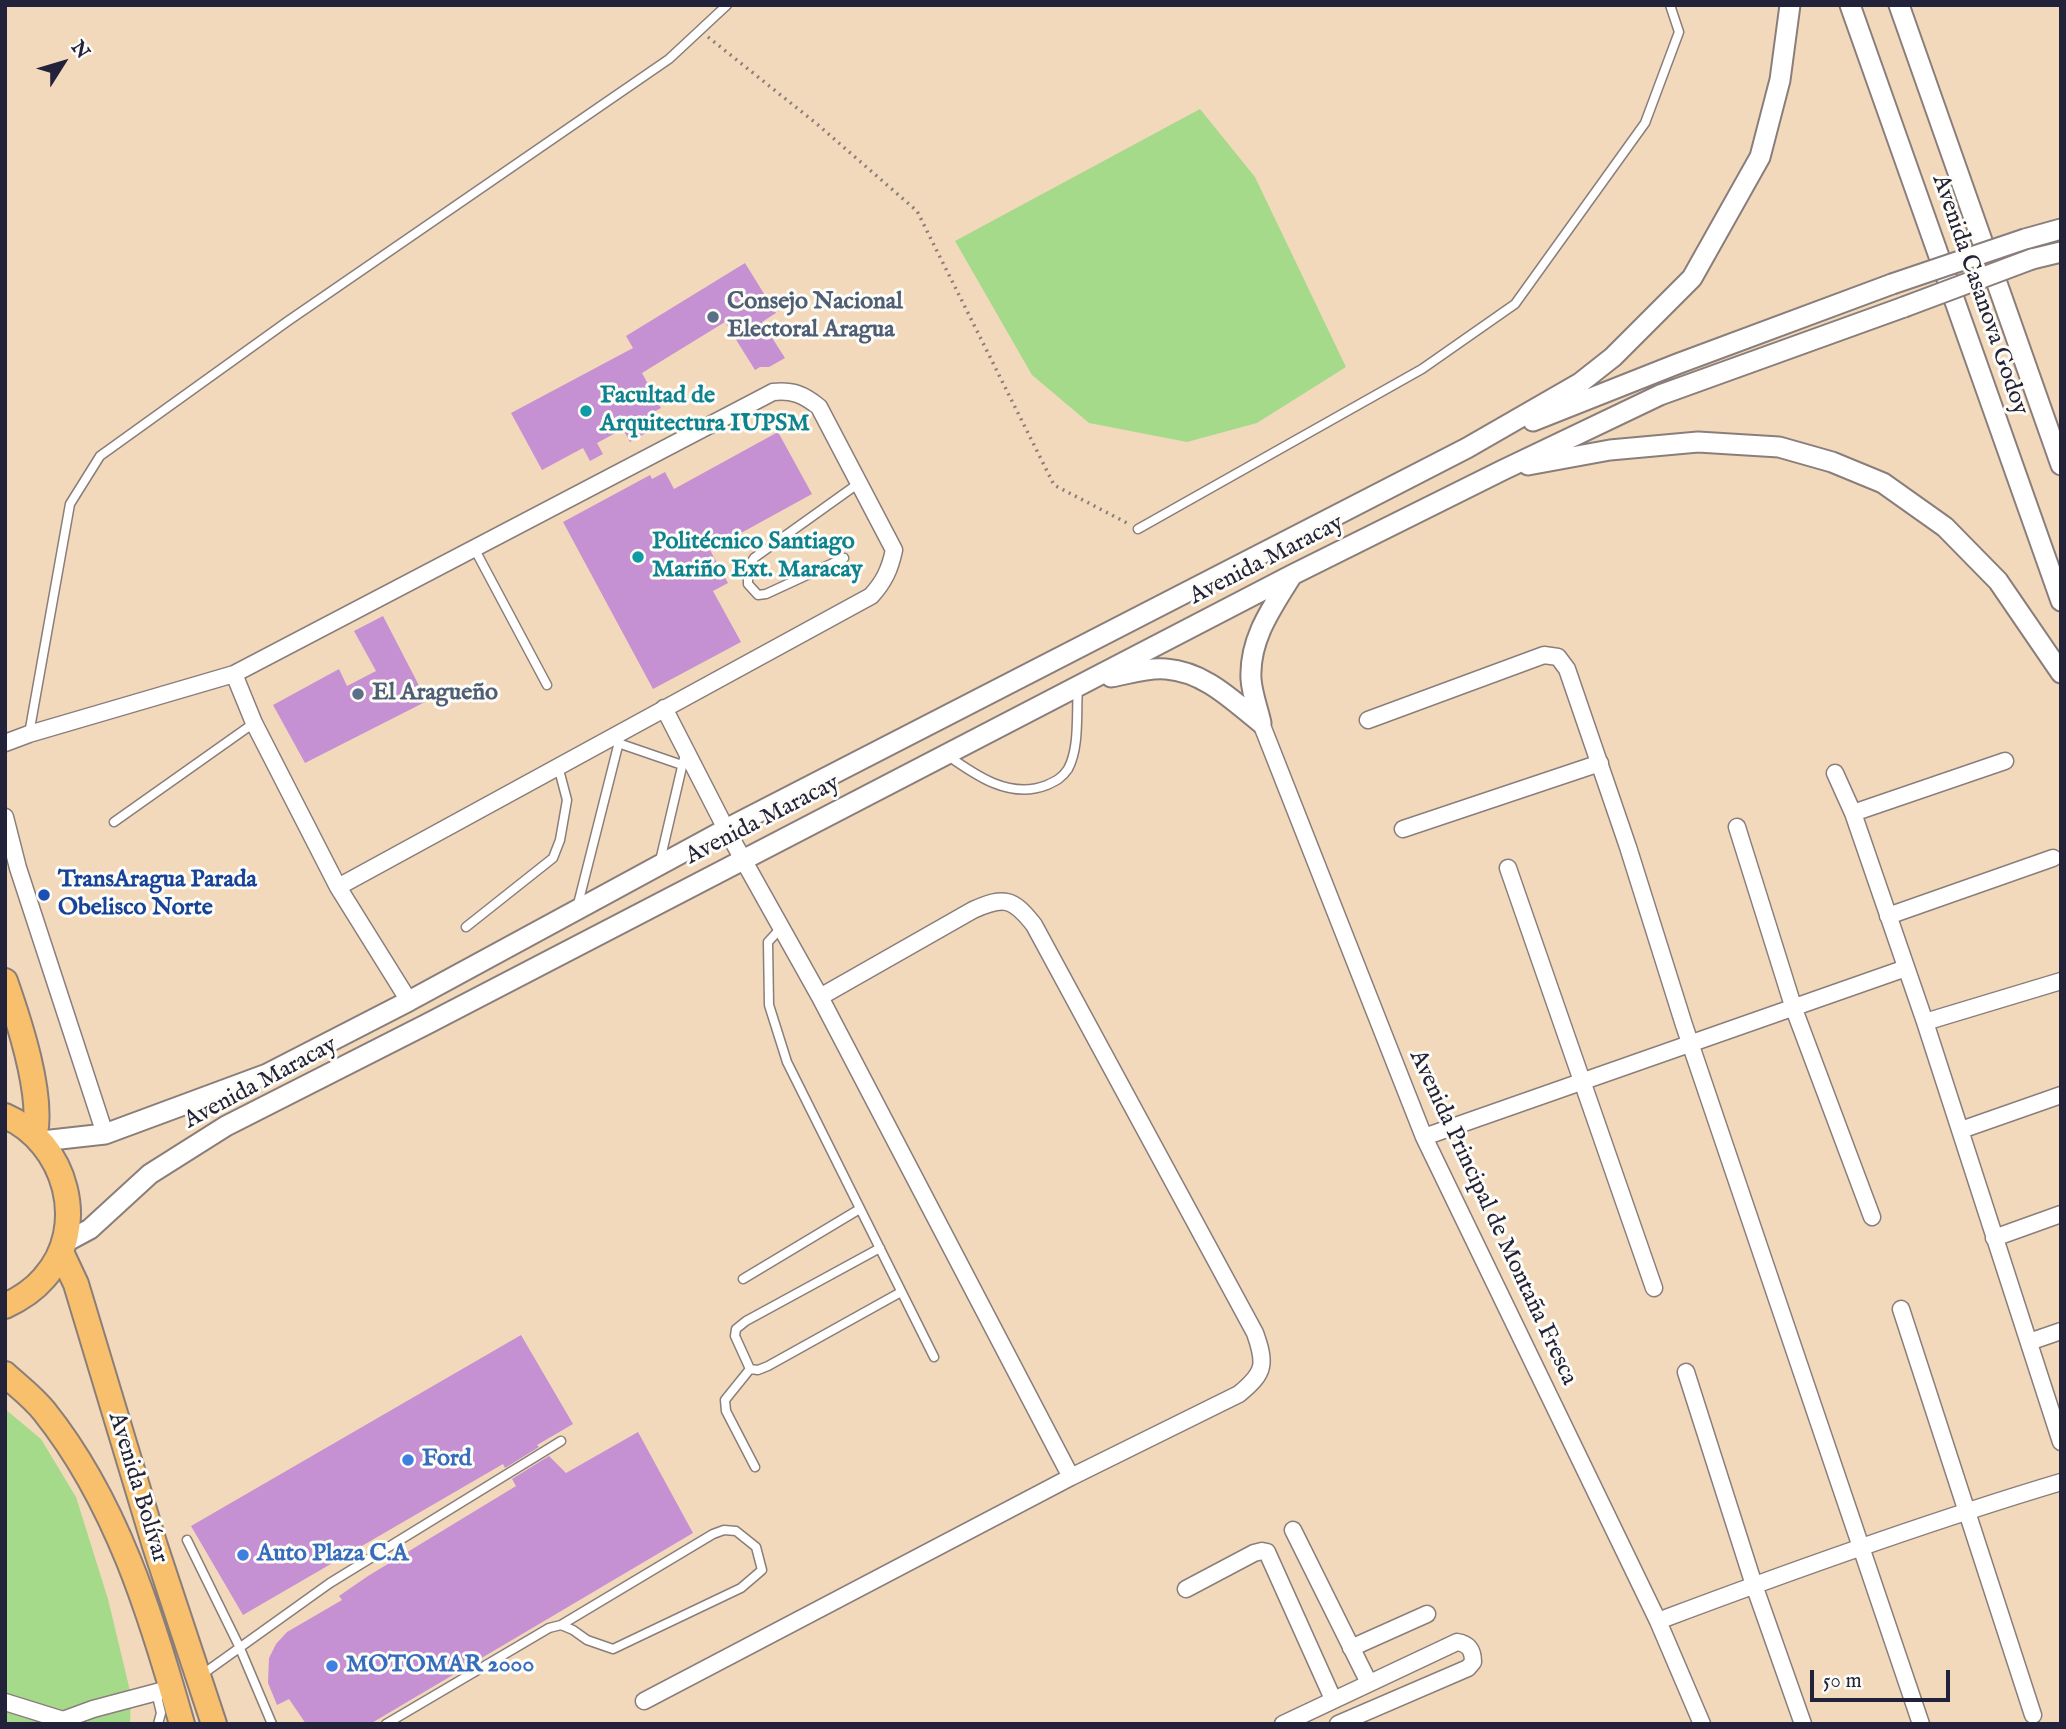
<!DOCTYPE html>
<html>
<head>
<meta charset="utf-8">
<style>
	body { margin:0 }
	#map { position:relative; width:2066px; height:1729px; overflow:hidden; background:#f3d9bb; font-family:"IM FELL English",serif }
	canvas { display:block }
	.frame { position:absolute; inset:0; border:7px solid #22223b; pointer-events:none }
	.north { position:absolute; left:28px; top:28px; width:70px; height:70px; -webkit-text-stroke:5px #fdfcf7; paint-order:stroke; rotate:53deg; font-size:19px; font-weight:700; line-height:28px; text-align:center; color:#22223b }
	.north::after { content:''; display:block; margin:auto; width:24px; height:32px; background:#22223b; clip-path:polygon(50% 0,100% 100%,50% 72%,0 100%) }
	.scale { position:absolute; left:1810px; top:1670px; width:140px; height:32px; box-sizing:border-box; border:4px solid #22223b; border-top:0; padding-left:9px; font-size:21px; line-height:24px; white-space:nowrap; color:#22223b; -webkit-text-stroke:5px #fdfcf7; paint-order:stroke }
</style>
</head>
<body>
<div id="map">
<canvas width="2066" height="1729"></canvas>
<div class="frame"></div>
<div class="north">N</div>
<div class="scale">50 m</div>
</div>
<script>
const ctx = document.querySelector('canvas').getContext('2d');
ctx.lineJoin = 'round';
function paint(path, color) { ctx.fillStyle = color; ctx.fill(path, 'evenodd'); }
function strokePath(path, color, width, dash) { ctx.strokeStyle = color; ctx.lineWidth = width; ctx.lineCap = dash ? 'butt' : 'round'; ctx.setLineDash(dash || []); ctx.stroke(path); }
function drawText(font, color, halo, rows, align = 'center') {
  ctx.font = font + ' "IM FELL English",serif'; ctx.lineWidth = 6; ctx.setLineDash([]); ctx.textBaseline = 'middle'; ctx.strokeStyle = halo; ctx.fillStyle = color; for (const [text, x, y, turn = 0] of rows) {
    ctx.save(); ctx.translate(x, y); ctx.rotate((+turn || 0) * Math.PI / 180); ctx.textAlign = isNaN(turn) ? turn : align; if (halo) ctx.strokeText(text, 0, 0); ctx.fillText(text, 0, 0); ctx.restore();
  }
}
paint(new Path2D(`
	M1200 109 1255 177 1346 367 1257 423 1187 442 1089 423 1032 375 955 241Z
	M5 1409 41 1439 76 1497 108 1599 131 1695 130 1724H5Z`), '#a5da8b');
paint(new Path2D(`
	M745 263 776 313 762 322 785 358 769 367H760L755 370 725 322 642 373 661 408 639 420 646 433 630 442 623 429 597 443 603 454 590 461 583 448 542 470 511 413 633 348 626 336Z
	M778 432 812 494 710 550 728 583 713 591 741 642 653 689 563 522 650 475 652 479 665 472 674 489Z
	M383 616 427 701 305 763 273 705 339 669 347 686 376 671 354 631Z
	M521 1335 573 1424 537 1445 539 1447 505 1468 503 1464 243 1615 191 1526Z
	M638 1432 693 1533 370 1724H306L289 1699 277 1705 268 1683 269 1658 276 1644 287 1632 342 1600 339 1596 368 1576 516 1486 512 1479 549 1456 566 1473Z`), '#c591d3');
const service = new Path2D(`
	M1138 529 1422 369 1515 304 1645 123 1679 32 1670 5
	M474 548 547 685
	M844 558 766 594 758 595 748 584V568L754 558 859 483
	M29 734 70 504 100 456 288 321 669 59 727 5
	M618 743 682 765
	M947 755C975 775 1010 800 1047 785 1056 781 1062 778 1068 769 1080 747 1076 712 1078 688
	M114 822 254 723
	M660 861 685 754
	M577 908 621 734
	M466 927 553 858 560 840 567 800 558 766
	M780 929 768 942 769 1005 787 1062 934 1357
	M880 1248 746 1321 736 1329 735 1336 750 1369 758 1370 768 1366 901 1292
	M743 1279 858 1210
	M750 1369 725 1400 726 1411 755 1467
	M187 1540 239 1646 272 1724
	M200 1676 330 1583 561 1441
	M156 1692 161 1713 158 1724
	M386 1724 549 1628 561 1625 713 1534 724 1530 736 1531 756 1547 762 1570 741 1588 613 1649 587 1640 573 1630 561 1625`);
const minor = new Path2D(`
	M664 708 726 829 820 997 1071 1477
	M1368 720 1544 655 1558 657 1567 669 1628 847 1684 1025 1921 1724
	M1261 723 1424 1137 1658 1621 1702 1724
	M5 743 29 734 234 674
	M1835 773 1853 813 1925 1022 2061 1442
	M1853 813 2005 761
	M5 817 18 868 105 1134
	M1737 827 1794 1009 1872 1217
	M1403 829 1600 763
	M1508 868 1654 1288
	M338 887 871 596C884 582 890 569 894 550L819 407C803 394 792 390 773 392L234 674 254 723 338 887 409 1001
	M1888 916 2053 858
	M1925 1022 2061 981
	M1961 1130 2061 1095
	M1424 1137 1906 968
	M1994 1238 2061 1214
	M1901 1309 2033 1715
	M2029 1342 2061 1331
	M1686 1372 1754 1585 1803 1724
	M1293 1530 1369 1683
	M1186 1589 1254 1553 1262 1551 1267 1552 1333 1699
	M1658 1621C1791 1571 1924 1523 2061 1482
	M1351 1648 1427 1614
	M644 1701 1071 1477 1239 1394C1265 1373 1266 1364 1255 1333L1034 925C1013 898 1004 896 973 910L820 997
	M5 1702 63 1720 93 1709 172 1688
	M1283 1724 1457 1642C1469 1644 1473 1650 1473 1662L1468 1668 1338 1724`);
const tertiary = new Path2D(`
	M1850 5 2061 601
	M1899 5 2061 465
	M2025 239 2061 229
	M2032 259 2061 252
	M1533 421 1677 364 1892 284
	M1528 465 1610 450 1698 442 1779 447 1832 462 1883 483 1945 527 1998 581 2061 673
	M1111 677C1128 674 1149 667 1166 669 1205 672 1232 700 1261 723
	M1261 723C1258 709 1252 694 1251 679 1249 640 1271 609 1291 577
	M42 1141 105 1134 267 1074 409 1001 726 829 1467 448 1580 383 1613 357 1692 278 1760 157 1780 80 1790 5
	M64 1243 90 1229 150 1174 226 1126 427 1024 1292 575 1503 470 1660 395 1904 307`);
const primary = new Path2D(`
	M5 981C19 1021 43 1093 35 1134
	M5 1116C66 1142 90 1227 44 1278 33 1291 20 1299 5 1306
	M61 1252 76 1284 155 1546 214 1724
	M5 1374C18 1386 33 1397 44 1411 116 1501 151 1614 182 1724`);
strokePath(service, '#8a7e7b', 11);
strokePath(minor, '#8a7e7b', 19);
strokePath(tertiary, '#8a7e7b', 23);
strokePath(primary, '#8a7e7b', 28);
strokePath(new Path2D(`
	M708 37 817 124 917 211 1054 485 1127 523`), '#8a7e7b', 3.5, [2, 5]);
strokePath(service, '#fff', 8);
strokePath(minor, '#fff', 16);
strokePath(tertiary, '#fff', 19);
strokePath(primary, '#f8bf6c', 24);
const tertiaryBridge = new Path2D(`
	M1892 284 2025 239
	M1904 307 2032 259`);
strokePath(tertiaryBridge, '#8a7e7b', 23, []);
strokePath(tertiaryBridge, '#fff', 19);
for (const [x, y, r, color] of [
	[713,317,7,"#5c6f8a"],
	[586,411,7,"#0f9aa8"],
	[638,557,7,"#0f9aa8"],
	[358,694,7,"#5c6f8a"],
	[44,895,7,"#1a4fb4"],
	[408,1460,7,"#3f7fe0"],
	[243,1555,7,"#3f7fe0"],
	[332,1666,7,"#3f7fe0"]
]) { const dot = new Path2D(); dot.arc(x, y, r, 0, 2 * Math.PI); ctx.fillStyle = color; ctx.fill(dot); strokePath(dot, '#fdfcf7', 2.5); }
drawText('24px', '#22223b', '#fdfcf7', [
	["Avenida Casanova Godoy",1979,295,71],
	["Avenida Maracay",1267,561,-27],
	["Avenida Maracay",763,821,-27],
	["Avenida Maracay",261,1084,-28],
	["Avenida Principal de Montaña Fresca",1492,1218,65],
	["Avenida Bolívar",137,1488,73]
]);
drawText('bold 24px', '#4e5e75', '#fdfcf7', [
	["Consejo Nacional",727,303],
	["Electoral Aragua",727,331],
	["El Aragueño",372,694]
], 'left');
drawText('bold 24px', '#0d838f', '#fdfcf7', [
	["Facultad de",600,397],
	["Arquitectura IUPSM",600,425],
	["Politécnico Santiago",652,543],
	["Mariño Ext. Maracay",652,571]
], 'left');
drawText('bold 24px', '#164399', '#fdfcf7', [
	["TransAragua Parada",58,881],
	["Obelisco Norte",58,909]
], 'left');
drawText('bold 24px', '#366cbe', '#fdfcf7', [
	["Ford",422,1460],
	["Auto Plaza C.A",257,1555],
	["MOTOMAR 2000",346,1666]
], 'left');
</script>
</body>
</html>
